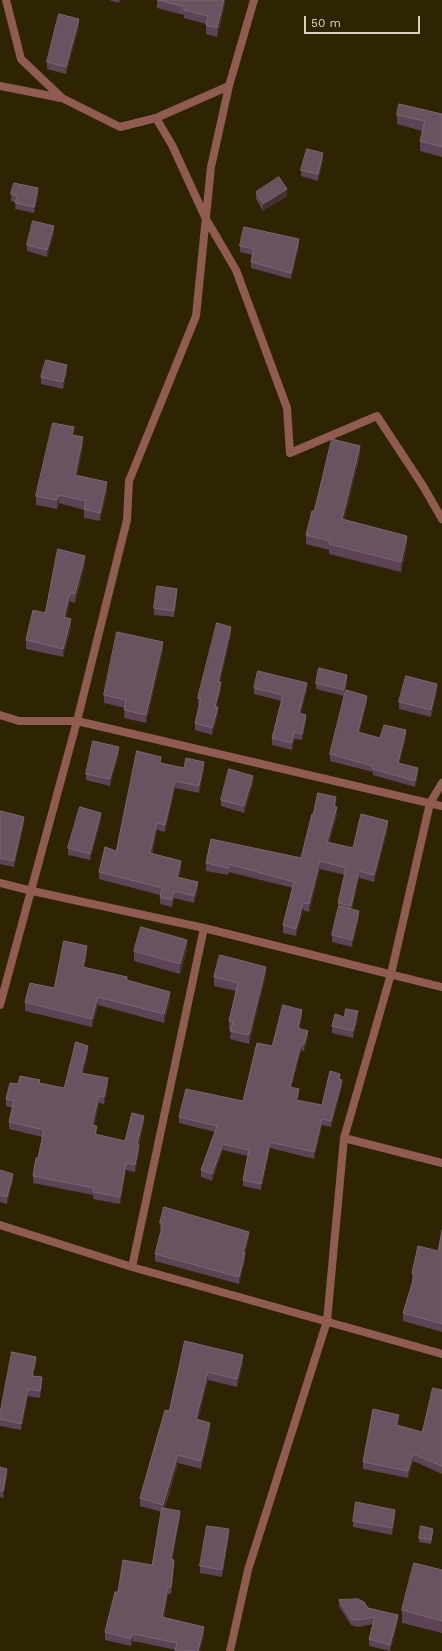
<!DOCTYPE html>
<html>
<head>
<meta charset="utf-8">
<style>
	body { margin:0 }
	#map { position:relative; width:442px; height:1651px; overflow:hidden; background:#2e2303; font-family:"Work Sans",sans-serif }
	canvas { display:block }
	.scale { position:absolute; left:304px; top:16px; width:116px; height:18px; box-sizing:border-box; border:2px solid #d8d1c0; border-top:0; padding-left:5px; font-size:12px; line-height:14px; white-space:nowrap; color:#d8d1c0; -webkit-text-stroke:3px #2e2303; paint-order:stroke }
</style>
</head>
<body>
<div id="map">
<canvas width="442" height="1651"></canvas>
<div class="scale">50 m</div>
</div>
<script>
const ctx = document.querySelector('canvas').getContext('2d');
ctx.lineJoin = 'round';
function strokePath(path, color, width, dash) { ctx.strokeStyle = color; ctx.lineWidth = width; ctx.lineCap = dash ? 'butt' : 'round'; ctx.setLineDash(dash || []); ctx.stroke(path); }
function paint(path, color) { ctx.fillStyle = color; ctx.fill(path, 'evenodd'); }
strokePath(new Path2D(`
	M6 0 21 59 62 98 120 127 156 118 172 145 206 219 236 270 287 408 290 453 377 416 423 486 442 519
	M0 86 61 98
	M156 118 229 86
	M0 715 19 721H77L442 806
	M0 883 32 891 204 928 442 987
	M0 1005 77 721 127 520 129 481 196 316 211 167 229 86 254 0
	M344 1138 442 1163
	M0 1225 132 1267 442 1354
	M132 1267 204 928
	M230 1651 248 1570 327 1321 344 1138 391 974 430 803 442 783`), '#905c52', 8);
paint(new Path2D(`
	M109 0H120L119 3Z
	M157 0H225V4L217 37 206 34V24L184 18V15L157 8Z
	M79 26 66 74 47 69V62Z
	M442 114V157L420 151V141L422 131 397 124V115Z
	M323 160 318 181 301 176V170Z
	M256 192 287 196 263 211 256 199Z
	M11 194 38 195 34 213 15 209 16 202 11 201Z
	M54 233 47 257 27 251V245Z
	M240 246H299L291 279 251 268V262L252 255 240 252Z
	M67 372 63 389 41 384V377Z
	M74 435 83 446 77 475 107 491 100 521 84 518V510L59 503 57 509 36 505V496Z
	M360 455 344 520 407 546 401 572 329 554V550L306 544V535L314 511Z
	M85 564 75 603 70 601 66 618 71 627 63 657 26 649V640L45 613Z
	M177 596 174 617 154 615V608Z
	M231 634 220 682 221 689 216 707 218 714 212 735 195 730V723L199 705H198V698Z
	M163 650 146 723 124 718 125 708 104 703V695Z
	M347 682 344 696 316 689V683Z
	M254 688 307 690 301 713 306 721 302 740 294 739 292 750 272 745V738L281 701 254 694Z
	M437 691 431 717 399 709V702Z
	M367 702 359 733 380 738 406 737 399 763 418 774 415 787 373 775V772L330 761V754Z
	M119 753 110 786 86 780V774Z
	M161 763 184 768 204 769 199 793 175 788 165 832 157 830 152 854 181 868 179 877 198 889 194 903 174 898 172 907 160 904V895L99 879V872L116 851Z
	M253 783 244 813 221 806V800Z
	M336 804 335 807 337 815 329 843 353 848 388 828 374 882 359 878 352 909 359 918 352 947 332 942V935L338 910V903L345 875 320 869 309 912 303 910 296 936 283 933V925L293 888 229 872 228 875 206 871V863L301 858 313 814Z
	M0 816 24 823 14 867 0 864Z
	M101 819 90 860 68 855V848Z
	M187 950 180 974 134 961V951Z
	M87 955 84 967 127 980 170 1000 164 1023 98 1005 92 1027 25 1011V1002L54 988Z
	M266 975 249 1044 230 1039 231 1030 229 1029V1021L236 991 214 986V977Z
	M302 1016 299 1029 308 1037 304 1051 301 1050 291 1088 299 1096 297 1101 322 1105 340 1079 342 1086 331 1127 322 1125 314 1159 270 1148 261 1190 243 1186V1180L248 1156 223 1150 212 1181 201 1177V1170L215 1132 179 1123V1117L243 1101 272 1046Z
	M344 1017 358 1018 353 1038 332 1033V1026Z
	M88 1053 83 1073 108 1085 104 1104 99 1103 94 1126 97 1134V1135L125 1141 144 1123 139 1145V1152L135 1172 126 1170 120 1204 93 1199V1195L33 1183V1176L38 1158 42 1137 9 1129V1122L13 1108 6 1106V1099L18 1084 40 1083 64 1088Z
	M0 1170 13 1180 7 1204 0 1202Z
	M160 1223 249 1238 245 1254V1260L239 1284 155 1261V1254L162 1230 160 1229Z
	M442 1230V1332L403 1321V1313L413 1281H412V1273L438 1251Z
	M185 1341 243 1363 237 1387 208 1380 198 1420 210 1431 201 1469 178 1463 165 1508 180 1518 172 1559 174 1567 171 1594H168L164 1617 204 1635 200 1651H175L176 1650 133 1641 131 1646 105 1640V1632L118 1592 152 1565 162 1512 140 1506V1498L169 1411Z
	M36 1363 33 1376 42 1384 40 1398 28 1396 21 1430 0 1426V1414Z
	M442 1390V1474L413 1461 408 1478 363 1469V1462L399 1423 398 1425 422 1432Z
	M0 1467 7 1475 3 1498 0 1497Z
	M395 1516 392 1535 353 1527V1521Z
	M433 1532 431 1544 419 1542V1538Z
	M229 1536 222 1577 200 1573V1566Z
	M442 1570V1633L402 1623V1610Z
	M339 1600 368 1608 398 1621 390 1651 369 1646V1639L373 1624 358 1627 351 1625 339 1606Z`), '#5c4456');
paint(new Path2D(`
	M224 0H225V4L217 37V28Z
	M79 19V26L66 74V67Z
	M323 153V160L318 181V174Z
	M38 188V195L34 213V207Z
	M287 189V196L263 211V204Z
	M54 226V233L47 257V250Z
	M299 239V246L291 279V273Z
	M67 365V372L63 389V382Z
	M83 437V446L75 483V475Z
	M360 446V455L342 529V519Z
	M107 482V491L100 521V513Z
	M59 495V503L57 509V500Z
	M407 536V546L401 572V562Z
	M85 556V564L75 603V594Z
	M177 589V596L174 617V611Z
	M70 593V601L64 626V617Z
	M71 619V627L63 657V649Z
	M231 627V634L218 688V682Z
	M163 642V650L146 723V715Z
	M347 675V682L344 696V690Z
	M221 682V689L215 713V707Z
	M307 683V690L299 720V713Z
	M437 684V691L431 717V710Z
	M367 696V702L358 739V732Z
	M218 707V714L212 735V728Z
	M306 715V721L302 740V734Z
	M406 730V737L398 769V763Z
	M294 732V739L292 750V743Z
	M119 747V753L110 786V779Z
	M204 762V769L199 793V786Z
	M418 768V774L415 787V781Z
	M253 776V783L244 813V806Z
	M175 781V788L165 832V825Z
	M336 797V804L334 814V807Z
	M337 807V815L327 850V842Z
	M101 813V819L90 860V854Z
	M24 817V823L14 867V861Z
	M388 821V828L374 882V875Z
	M157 823V830L150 860V853Z
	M181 861V868L177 884V877Z
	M320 861V869L309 912V904Z
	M359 871V878L351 913V906Z
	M198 882V889L194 903V896Z
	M174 891V898L172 907V900Z
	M303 903V910L296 936V929Z
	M359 911V918L352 947V940Z
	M187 940V950L180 974V964Z
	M87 946V955L83 975V967Z
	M266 967V975L249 1044V1035Z
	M170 992V1000L164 1023V1014Z
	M98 997V1005L92 1027V1019Z
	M302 1010V1016L298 1035V1028Z
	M358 1011V1018L353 1038V1031Z
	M308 1031V1037L304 1051V1044Z
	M301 1044V1050L290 1094V1087Z
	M88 1046V1053L81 1080V1073Z
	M108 1078V1085L104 1104V1097Z
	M342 1080V1086L331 1127V1121Z
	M299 1089V1096L296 1107V1100Z
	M99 1096V1103L92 1132V1125Z
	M144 1116V1123L137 1152V1144Z
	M322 1119V1125L314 1159V1152Z
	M97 1126V1134L95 1141V1134Z
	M270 1142V1148L261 1190V1184Z
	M223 1144V1150L212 1181V1174Z
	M139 1145V1152L135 1172V1165Z
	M126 1163V1170L120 1204V1197Z
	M13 1174V1180L7 1204V1197Z
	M249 1232V1238L245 1254V1260L239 1284V1277L243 1253Z
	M243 1355V1363L237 1387V1379Z
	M36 1357V1363L32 1382V1376Z
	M208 1372V1380L196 1427V1419Z
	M42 1377V1384L40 1398V1391Z
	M28 1389V1396L21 1430V1424Z
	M399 1415V1423L396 1432V1425Z
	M210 1423V1431L201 1469V1461Z
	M413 1454V1461L408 1478V1471Z
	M178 1455V1463L163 1513V1505Z
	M7 1469V1475L3 1498V1491Z
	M395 1510V1516L392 1535V1528Z
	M180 1511V1518L171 1566V1559Z
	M229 1529V1536L222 1577V1570Z
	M174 1560V1567L171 1594V1587Z
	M168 1587V1594L162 1624V1617Z
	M398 1615V1621L390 1651V1645Z
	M204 1627V1635L200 1651H198Z
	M133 1634V1641L131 1646V1639Z`), '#443030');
const building = new Path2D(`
	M158 0H224L217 28 206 25 208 16 184 10V7Z
	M59 14 79 19 66 67 47 62Z
	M399 104 442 114V147L420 141 425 121 397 115Z
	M307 149 323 153 318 174 301 170Z
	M279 177 287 189 263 204 256 192Z
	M14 183 38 188 34 207 15 203 17 196 11 194Z
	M33 221 54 226 47 250 27 245Z
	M244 227 299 239 291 273 251 262 254 249 240 246Z
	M46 360 67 365 63 382 41 377Z
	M53 423 74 427 72 435 83 437 75 475 107 482 100 513 84 509 86 501 59 495 57 500 36 496Z
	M332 439 360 446 342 519 407 536 401 562 329 544 330 541 306 535 312 511H314Z
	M58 549 85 556 75 594 70 593 64 617 71 619 63 649 26 640 33 610 45 613Z
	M157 586 177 589 174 611 154 608Z
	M217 623 231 627 218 682H221L215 707H218L212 728 195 723 201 699 198 698Z
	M117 632 163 642 146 715 124 710 126 700 104 695Z
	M319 668 347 675 344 690 316 683Z
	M258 671 307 683 299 713 306 715 302 734 294 732 292 743 272 738 283 695 254 688Z
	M406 676 437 684 431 710 399 702Z
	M346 690 367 696 358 732 380 738 384 725 406 730 398 763 418 768 415 781 373 769V766L330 754Z
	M93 741 119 747 110 779 86 774Z
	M137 751 161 757 160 763 184 768 186 758 204 762 199 786 175 781 165 825 157 823 150 853 181 861 177 877 198 882 194 896 174 891 172 900 160 897 162 888 99 872 105 847 116 851Z
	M229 769 253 776 244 806 221 800Z
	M318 793 336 797 334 807H337L327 842 353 848 361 814 388 821 374 875 359 871 351 906 338 903 346 868 320 861 309 904 303 903 296 929 283 925 294 882 229 864 228 868 206 863 211 839 301 858 312 814H313Z
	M80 807 101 813 90 854 68 848Z
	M1 811 24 817 14 861 0 858V816Z
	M339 906 359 911 352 940 332 935Z
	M141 927 187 940 180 964 134 951Z
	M64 941 87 946 83 967 127 977V980L170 992 164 1014 98 997 92 1019 25 1002 30 983 54 988Z
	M220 955 266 967 249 1035 230 1031 233 1022 229 1021 238 983 214 977Z
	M283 1005 302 1010 298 1028 308 1031 304 1044H301L290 1087 299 1089 296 1100 322 1105 330 1071 340 1074 339 1079 342 1080 331 1121 322 1119 314 1152 270 1142 261 1184 243 1180 249 1150 223 1144 212 1174 201 1170 217 1126 179 1117 186 1089 243 1101 257 1043 272 1046Z
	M346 1009 358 1011 353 1031 332 1026 335 1014 344 1017Z
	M76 1042 88 1046 81 1073 108 1078 104 1097 99 1096 92 1125 97 1126 95 1134 125 1141 132 1113 144 1116 137 1144 139 1145 135 1165 126 1163 120 1197 93 1192 94 1188 33 1176 36 1158H38L44 1130 9 1122 14 1101 6 1099 10 1083 18 1084 20 1076 40 1080 39 1083 64 1088Z
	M0 1170 13 1174 7 1197 0 1195Z
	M164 1207 249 1232 243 1253H245L239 1277 155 1254 163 1223H160Z
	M442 1230V1324L403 1313 415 1274 412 1273 418 1246 438 1251Z
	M185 1341 243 1355 237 1379 208 1372 196 1419 210 1423 201 1461 178 1455 163 1505 140 1498 165 1410 169 1411Z
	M12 1352 36 1357 32 1376 42 1377 40 1391 28 1389 21 1424 0 1419V1414Z
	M433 1388 442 1390V1466L413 1454 408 1471 363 1462 373 1409 399 1415 396 1425 422 1432Z
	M0 1467 7 1469 3 1491H0Z
	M356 1502 395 1510 392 1528 353 1521Z
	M162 1508 180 1511 171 1559 174 1560 171 1587H168L162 1617 204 1627 198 1651H175L177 1643 133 1634 131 1639 105 1632 115 1592H118L123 1560 152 1565Z
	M207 1526 229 1529 222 1570 200 1566Z
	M421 1526 433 1529 431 1540 419 1538Z
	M414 1563 442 1570V1621L402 1610Z
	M358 1599 364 1602 368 1608 398 1615 390 1645 369 1639 375 1617 358 1620 351 1619 339 1600Z`);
paint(building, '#6a5361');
strokePath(building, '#7b6770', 1);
</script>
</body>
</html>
